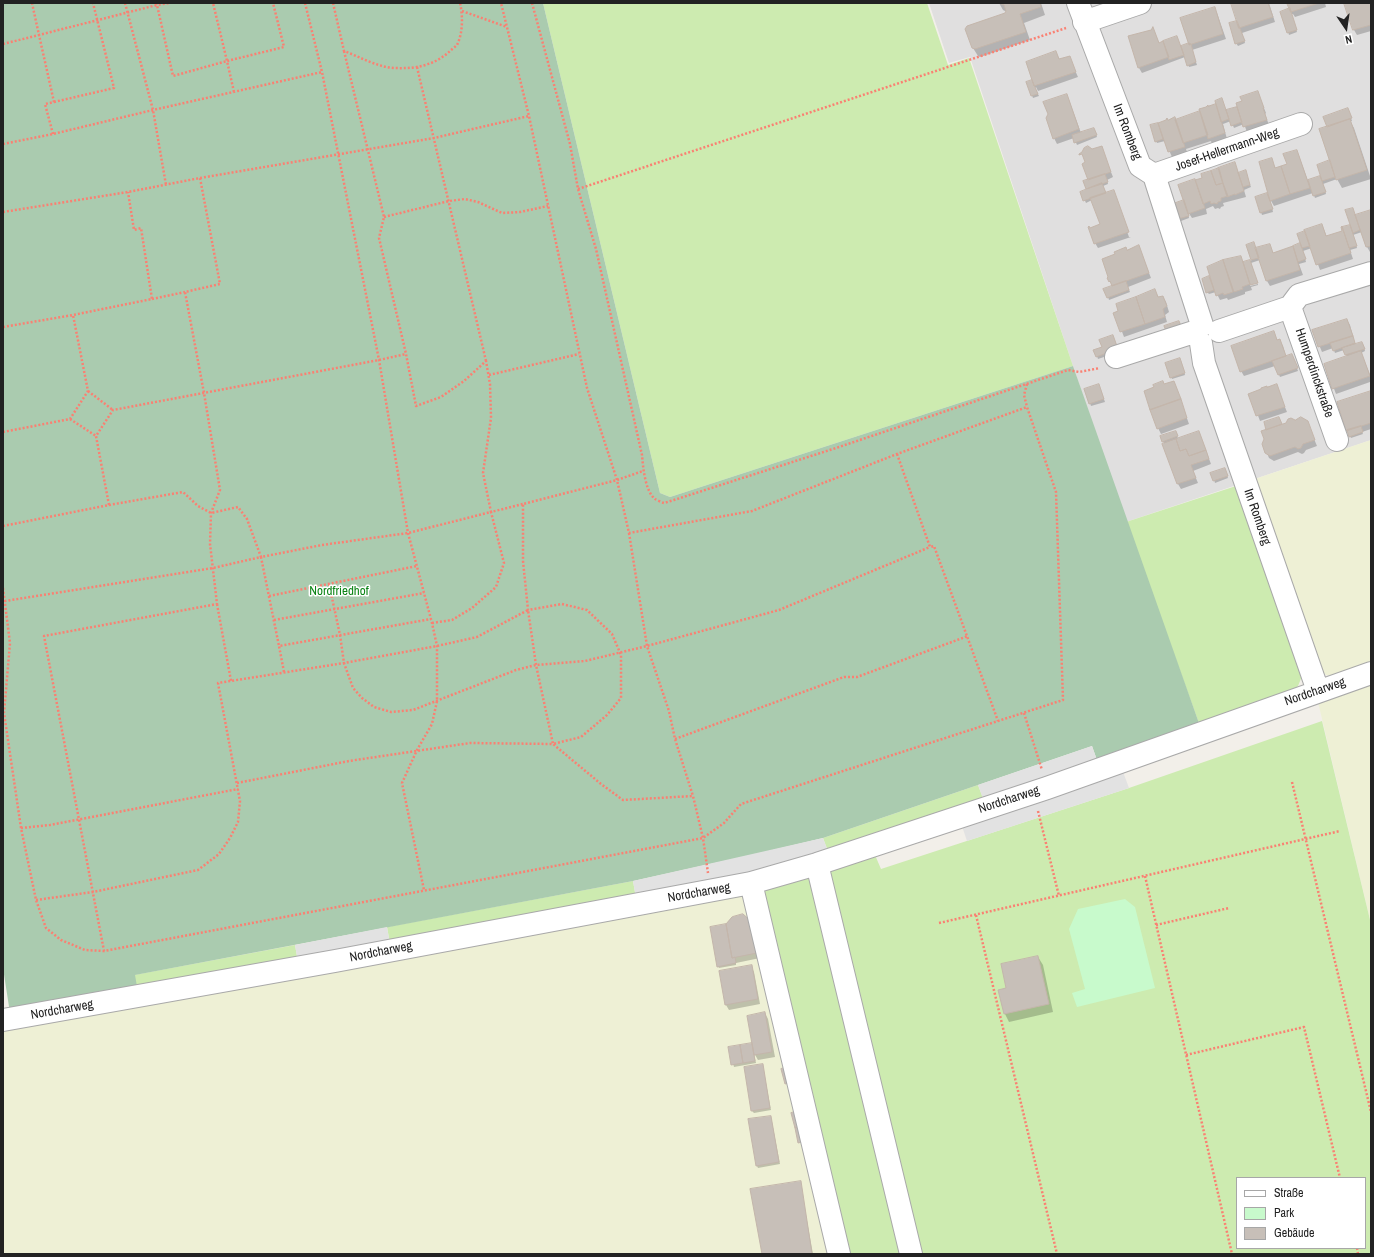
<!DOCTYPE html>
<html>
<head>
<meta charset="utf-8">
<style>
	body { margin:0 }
	#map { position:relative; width:1374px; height:1257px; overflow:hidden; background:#f2efe9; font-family:"Archivo Narrow",sans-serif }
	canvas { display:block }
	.frame { position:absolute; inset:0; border:4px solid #222; pointer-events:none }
	.legend { position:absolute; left:1236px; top:1177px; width:130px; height:72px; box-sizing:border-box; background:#fff; border:1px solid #a7a7a7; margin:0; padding:5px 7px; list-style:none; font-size:12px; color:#222 }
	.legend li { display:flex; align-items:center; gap:8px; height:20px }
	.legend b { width:20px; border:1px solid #a7a7a7 }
	.north { position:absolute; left:1326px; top:8px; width:40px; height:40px; -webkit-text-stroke:3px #fff; paint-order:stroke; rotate:167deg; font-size:11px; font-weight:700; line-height:16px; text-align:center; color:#222 }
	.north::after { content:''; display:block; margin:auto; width:14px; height:18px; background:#222; clip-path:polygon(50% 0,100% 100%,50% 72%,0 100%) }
</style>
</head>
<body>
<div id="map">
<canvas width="1374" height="1257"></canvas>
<div class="frame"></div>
<ul class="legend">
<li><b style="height:5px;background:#fff"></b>Straße</li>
<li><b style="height:11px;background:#c8facc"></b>Park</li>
<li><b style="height:11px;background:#c7bfb8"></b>Gebäude</li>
</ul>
<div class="north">N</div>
</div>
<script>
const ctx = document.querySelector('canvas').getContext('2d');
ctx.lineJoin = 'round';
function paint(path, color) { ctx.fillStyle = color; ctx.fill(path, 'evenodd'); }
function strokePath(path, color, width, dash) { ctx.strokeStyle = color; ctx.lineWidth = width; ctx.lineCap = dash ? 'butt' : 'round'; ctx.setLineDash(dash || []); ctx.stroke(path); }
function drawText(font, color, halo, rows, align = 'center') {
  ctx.font = font + ' "Archivo Narrow",sans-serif'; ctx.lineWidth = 3; ctx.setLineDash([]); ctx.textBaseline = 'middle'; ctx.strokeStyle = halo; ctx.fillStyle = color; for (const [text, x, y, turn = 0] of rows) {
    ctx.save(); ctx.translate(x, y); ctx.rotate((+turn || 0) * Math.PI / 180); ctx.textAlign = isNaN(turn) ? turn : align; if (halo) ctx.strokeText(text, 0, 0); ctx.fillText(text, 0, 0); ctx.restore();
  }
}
paint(new Path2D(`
	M929 3H1371V440L1126 522 1073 366 970 57 949 63Z`), '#e0dfdf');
paint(new Path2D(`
	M1371 440V666L1341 677 1326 675 1320 670 1249 481Z
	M1371 684V924L1318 702Z
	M749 893 833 1254H3V1030L695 905Z`), '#eef0d5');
paint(new Path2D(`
	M543 3H927L948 65 969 58 1073 366 670 497 660 493Z
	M1236 486 1302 676 1298 686 1287 695 1200 726 1126 522Z
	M1322 721 1371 924V1254H847L760 889 875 855 881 869 1129 788ZM1237 1178H1365V1248H1237Z
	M978 785 984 801 829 854 823 838Z
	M633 881 636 898 390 944 387 927Z
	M295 945 298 962 138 992 134 975Z`), '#cdebb0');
paint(new Path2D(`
	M3 3H543L660 493 670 497 1073 366 1200 726 1098 763 1092 746 823 838 756 854 633 881 135 975 138 992 10 1013 3 968Z`), '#aacbaf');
paint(new Path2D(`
	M1125 899 1135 907 1155 988 1077 1007 1072 993 1085 989 1069 929 1078 909Z`), '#c8facc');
paint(new Path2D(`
	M1092 746 1098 763 984 801 978 785Z
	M1122 769 1129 788 967 841 961 823Z
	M823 838 829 854 636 898 633 881Z
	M387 927 390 944 298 962 295 945Z`), '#e2e2e2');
paint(new Path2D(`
	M999 3H1041L1045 15 1024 23 1030 40 980 57 978 56 973 48 1007 12 1003 10Z
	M1232 3H1269L1275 22 1242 33 1245 43 1238 46 1236 43 1238 21Z
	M1288 3H1325L1326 7 1295 17 1293 14H1291L1297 32 1289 35 1288 32 1290 10Z
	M1345 3H1371V31L1357 35 1354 30Z
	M1214 8 1217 13 1226 39 1192 50 1197 65 1189 67 1185 57 1142 73 1139 68 1129 37 1152 30 1153 29 1159 43 1181 47 1189 44 1182 19Z
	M1056 53 1060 60 1069 57 1078 77 1038 91 1036 87 1035 88 1039 96 1033 98 1027 83 1034 81Z
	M1260 98 1266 113 1265 114 1269 125 1247 132 1244 124 1234 128 1231 121 1223 124 1227 139 1212 144 1211 141 1186 149 1187 152 1172 157 1165 141 1157 143 1156 141 1151 126 1167 121 1166 118 1168 120H1176L1226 111Z
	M1069 100 1081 133 1095 131 1097 137 1077 145 1074 138 1057 144 1054 138 1049 114Z
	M1349 112 1352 121H1350L1354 128 1371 179 1342 188 1337 179 1323 184 1326 194 1315 198 1313 193 1274 206 1270 199 1273 212 1262 215 1256 198 1267 194 1270 199 1271 159 1276 169 1288 165 1299 156 1308 181 1322 176 1332 166 1328 127Z
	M1101 147 1113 177 1107 180 1108 184 1103 186 1106 193 1114 195 1129 237H1131L1098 248 1095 243 1101 225 1092 200 1086 203 1081 192 1087 190 1084 182 1089 180 1087 163 1092 150Z
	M1234 163 1239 174H1246L1251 187 1244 190 1246 197 1223 203 1224 206 1221 207 1220 209 1218 208 1215 209 1213 206 1206 209 1207 214 1192 218 1188 212 1189 218 1181 221 1175 204 1183 202 1204 178Z
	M1371 211V252H1370L1367 247 1362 232 1353 235 1357 248 1350 250 1353 259 1320 270 1312 248 1303 251 1306 262 1299 264 1303 275 1270 286 1267 281 1260 260 1251 263 1257 282 1250 284V286L1258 284V285L1251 287 1252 290 1245 292V294L1228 300 1227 298 1220 300 1216 292 1209 294 1207 292 1209 277 1212 281 1215 264 1240 257 1244 263 1252 260 1247 245 1256 249 1269 245 1273 253 1302 244 1322 225 1327 237 1345 231 1344 228 1351 226 1355 216Z
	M1139 247 1151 278 1128 287 1130 292 1109 300 1108 297 1113 287 1110 281 1116 255Z
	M1155 291 1159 298 1163 297 1166 302 1169 312 1165 315 1167 322 1124 337 1115 313Z
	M1347 320 1350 325 1355 344 1363 345 1365 351 1361 353 1371 377V385L1370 382 1336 394 1325 365 1347 357 1344 350 1335 353 1333 348 1322 352 1313 330Z
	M1273 332 1278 341H1280L1283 346 1286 357H1293L1298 371 1280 377 1275 366 1244 376 1241 371Z
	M1095 351 1119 352 1098 359Z
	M1181 361 1185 375 1172 379 1171 377Z
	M1174 382 1189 424 1161 434 1158 428 1164 385Z
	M1276 385 1287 412 1260 421 1250 394Z
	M1100 388 1105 402 1091 406 1085 390Z
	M1371 392V429L1362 432 1363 434 1351 438 1347 431Z
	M1280 420 1281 425 1307 422 1317 446 1306 450 1304 453 1302 454 1298 452 1274 461 1269 458 1263 444Z
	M1199 432 1211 464 1193 471 1198 483 1181 489 1178 484 1163 441 1177 434 1178 440Z
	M1226 472 1228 478 1215 483 1214 480Z
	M732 917 760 958 736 963V965L719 968 718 966 726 925Z
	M1038 957 1043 965 1053 1012 1009 1022 1005 1014 1007 989Z
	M751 966 754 972 760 1004 729 1010 726 1005 720 972Z
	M765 1013 768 1019 775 1057 758 1060 754 1053 756 1063 734 1067 729 1048H754Z
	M763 1067 771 1110 754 1113 752 1111Z
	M771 1117 780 1164 758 1168 757 1166Z
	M800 1182 813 1254H763Z`), '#0003');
const building = new Path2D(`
	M999 3H1040L1041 7 1020 14 1026 32 975 49 972 48 965 29 967 26 1005 13 1006 11 1004 5Z
	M1231 3H1268L1273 17 1239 28Z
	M1287 3H1319L1291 12Z
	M1344 3H1371V25L1353 30Z
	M1215 7 1223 34 1189 45 1180 18Z
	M1290 8 1297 30 1287 33 1280 12Z
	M1237 21 1245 41 1235 44 1229 23Z
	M1153 27 1159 43 1163 41 1169 57 1138 68 1128 36 1151 30Z
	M1177 36 1184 55 1169 60 1163 41Z
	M1189 43 1191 44 1196 62 1187 66 1181 46Z
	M1056 51 1059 59 1070 56 1076 72 1034 86 1026 62Z
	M1032 80 1038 94 1031 96 1026 82Z
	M1258 91 1264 108H1263L1267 120 1243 127 1236 103 1242 101 1240 97Z
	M1067 94 1079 129 1053 139 1046 118 1048 114 1043 102Z
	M1222 98 1229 119 1221 122 1215 101Z
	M1216 104 1225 133 1208 139 1199 109 1206 107 1208 105V106Z
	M1237 107 1242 122 1231 126 1226 110Z
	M1348 108 1352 118 1327 127 1323 117Z
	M1200 111 1208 135 1183 143 1175 120Z
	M1175 117 1185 147 1168 152 1158 123 1166 120 1167 118 1168 120Z
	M1350 119 1367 170 1336 180 1319 129Z
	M1158 123 1163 139 1155 142 1150 125Z
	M1094 128 1097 135 1074 143 1072 135Z
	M1088 146 1092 149 1102 146 1111 172 1088 180 1082 164 1085 162 1082 154 1079 155V154L1082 152 1084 148Z
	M1297 150 1310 188 1290 194 1281 166 1287 164 1283 154Z
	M1272 158 1275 168 1281 166 1290 194 1270 201 1259 162Z
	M1330 160 1335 177 1322 181 1317 165Z
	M1235 162 1244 191 1237 194 1235 195V194L1227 197 1218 168Z
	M1219 168 1223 183 1216 185 1211 171Z
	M1246 170 1250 185 1243 187 1238 173Z
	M1211 171 1216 185 1223 183 1228 196 1221 198V201L1218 202 1217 204 1214 203 1211 204 1210 201 1203 204 1195 180 1202 178 1201 174Z
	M1105 174 1108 182 1086 189 1083 181Z
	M1320 176 1326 192 1313 196 1308 180Z
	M1195 179 1205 208 1188 214 1178 185Z
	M1102 183 1106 193 1083 201 1080 192Z
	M1114 190 1129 232 1094 244 1088 227 1089 226 1090 228 1100 224 1090 198Z
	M1267 193 1273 209 1260 213 1255 197Z
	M1184 200 1189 216 1178 219 1173 204Z
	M1353 208 1360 230 1353 233 1345 210Z
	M1371 210V246L1366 247 1355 215Z
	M1322 224 1326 236 1342 231 1341 227 1342 226 1351 253 1316 265 1304 230Z
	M1350 225 1357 246 1349 248 1342 227Z
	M1305 231 1310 246 1302 248 1297 234Z
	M1254 242 1259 258 1251 260 1246 245Z
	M1300 243 1306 259 1298 262 1293 246Z
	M1270 244 1273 253 1293 246 1300 270 1266 281 1255 248Z
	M1139 245 1149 273 1112 286 1110 281 1109 282 1107 278 1108 277 1102 259 1115 254 1114 252 1126 247 1127 250Z
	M1241 256 1250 284 1242 287 1243 289 1234 292 1223 260Z
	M1223 260 1233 292 1224 295 1223 293 1216 296 1207 267Z
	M1250 260 1258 283 1250 285 1243 262Z
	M1209 276 1214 290 1206 293 1202 279Z
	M1126 281 1129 290 1107 298 1103 289Z
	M1155 289 1158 297 1163 296 1167 306 1163 309 1165 317 1145 324 1136 297Z
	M1136 297 1145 324 1120 332 1113 313 1118 311 1116 304Z
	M1347 319 1353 336 1318 347 1312 330Z
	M1179 321 1182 328 1167 333 1164 326Z
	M1274 331 1277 340 1280 339 1286 356 1240 372 1231 346Z
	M1113 335 1118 349 1096 357 1093 350 1102 347 1099 340Z
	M1353 336 1355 343 1333 351 1330 343Z
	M1362 342 1365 349 1345 355 1342 348Z
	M1361 351 1370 376 1332 389 1324 364Z
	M1292 354 1298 368 1278 375 1272 361Z
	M1180 358 1185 373 1170 378 1165 363Z
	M1163 381 1164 384 1174 381 1181 399 1150 410 1144 391 1154 387 1153 385Z
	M1099 384 1104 399 1089 404 1084 389Z
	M1277 384 1285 407 1256 416 1248 394 1261 389V388L1267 386V387Z
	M1371 391V423L1346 431 1337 402Z
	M1181 399 1187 418 1157 429 1150 410Z
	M1279 417 1282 424 1266 430 1264 422Z
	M1301 417 1308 421 1315 440 1303 444 1301 448 1298 449 1295 447 1270 456 1265 453 1262 444 1264 439 1261 431 1286 423 1288 419 1291 418 1295 420Z
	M1361 426 1363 432 1349 437 1347 430Z
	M1176 431 1178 436 1162 442 1160 436Z
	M1199 431 1206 450 1189 456 1186 449 1180 451 1176 439Z
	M1176 439 1180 451 1186 449 1189 456 1206 450 1209 459 1191 465 1196 478 1177 484 1162 444Z
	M1225 468 1228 476 1213 481 1210 473Z
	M743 914 752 922 757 953 732 958 726 924 732 917Z
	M726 924 732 958 735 957 736 963 717 967 710 927Z
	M1038 956 1049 1004 1004 1014 998 990 1006 988 1001 964Z
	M752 965 758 999 725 1005 719 971Z
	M765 1012 772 1052 754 1055 747 1016Z
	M752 1043 755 1061 743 1063 740 1045Z
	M740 1045 743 1063 731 1065 728 1047Z
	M763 1064 770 1108 751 1111 744 1067Z
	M787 1067 792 1082 785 1084 781 1069Z
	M799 1111 803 1126 795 1128 791 1113Z
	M771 1116 779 1162 756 1166 748 1119Z
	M803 1126 806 1141 798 1143 795 1128Z
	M801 1181 812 1254H762L750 1189Z`);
paint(building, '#c7bfb8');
strokePath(building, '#c4b6ab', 1);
const minor = new Path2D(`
	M1078 3 1140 166 1154 175 1202 325
	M1084 22 1140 3
	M1154 175 1301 124
	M1290 307 1337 440
	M1219 331 1290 307 1299 295 1371 273
	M1201 343 1204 363 1318 691
	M1116 357 1197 331
	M817 864 911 1254
	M751 883 839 1254
	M3 1020 335 961 751 883 817 864 1047 788 1371 673`);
strokePath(minor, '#a9a9a9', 24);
strokePath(new Path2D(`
	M125 3 153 110 166 185
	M156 3 157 5 169 3
	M305 3 322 72 379 360 408 533 432 623 437 646V701L432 724 417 750 402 783 424 890
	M333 3 344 51C360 57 379 68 396 68 416 69 435 65 450 51 452 49 455 47 457 45 463 33 463 16 460 3
	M532 3 570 144 578 189 596 249 642 455C643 467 645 491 655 499 657 500 661 502 664 503L674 500 836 448 1068 370 1079 372 1100 368
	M462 11 507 27
	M3 44 39 35 32 3
	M344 51 384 217 379 238 406 354
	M417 67 486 361
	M234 92 227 61 284 47 273 3
	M54 102 114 88 93 3
	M53 134 45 104 54 102 39 35 157 5 173 76 227 61 213 3
	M3 144 53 134 153 110 322 72
	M200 178 434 138 529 116
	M578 189 1066 28
	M3 212 128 192 200 178 220 284 185 292 204 393 220 490 211 513 210 544 217 604 44 636 104 951
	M384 217 449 201 465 199 478 202 502 213 520 212 548 206
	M152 299 185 292
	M3 327 73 315
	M489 375 579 354
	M1027 384 1024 395 1027 407
	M88 391 113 410
	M70 419 96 436
	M3 432 70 419 88 391 73 315 152 299 141 228 134 230 128 192
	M897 454 930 547 934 546 998 721
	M109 505 96 436 113 410 379 360 406 354 416 406 441 397 464 381 486 361 490 384 491 418 483 473 491 512 408 533 322 545 261 557 279 646
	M3 526 109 505 183 492 198 506 211 513 238 507 247 519 261 557 213 568 5 601
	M629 533 647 646 669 711 675 739 693 796
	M329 584 340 635 344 663 353 688 362 698 374 707 391 712 413 710 516 670 536 665 585 661 647 646 779 610 930 547
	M3 588 10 643 4 713 21 828 36 900 46 928 61 940 85 950 104 951 703 838 724 823 741 804 1063 700 1056 492 1027 407 897 454 752 511 629 533 617 480 587 388 529 116 501 3
	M269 596 417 566
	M217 604 231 681
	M274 620 424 593
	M432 623 452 620 472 608 496 587 504 563 491 512 523 504
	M284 672 279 646 431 619
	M1024 713 1042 770
	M675 739 844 677H857L968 636
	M1292 782 1371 1112
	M237 783 349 761 470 743 553 744 601 784 623 800 693 796 703 838 708 873
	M1038 811 1059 896
	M21 828 50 825 238 789
	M1145 876 1232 1254
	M36 900 93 892 198 870 219 854 230 838 238 822 240 801 218 683 344 663 437 646 477 637 528 610 536 665 553 744 581 737 607 715 621 698V655L612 634 587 610 562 604 528 610 523 561V504L617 480 643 471
	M976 915 1057 1254
	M939 923 1340 831
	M1156 925 1229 908
	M1186 1055 1304 1027 1340 1178
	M1357 1248 1358 1254`), '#fa8072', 2.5, [2, 2]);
strokePath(minor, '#fff', 22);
drawText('13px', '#222', '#fff', [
	["Im Romberg",1127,132,69],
	["Josef-Hellermann-Weg",1227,150,-19],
	["Humperdinckstraße",1314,373,71],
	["Im Romberg",1257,517,71],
	["Nordcharweg",1315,692,-19],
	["Nordcharweg",1009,800,-18],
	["Nordcharweg",699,893,-10],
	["Nordcharweg",381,952,-11],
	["Nordcharweg",62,1010,-10]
]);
drawText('13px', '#0c8416', '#fff', [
	["Nordfriedhof",339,592]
]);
</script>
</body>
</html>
